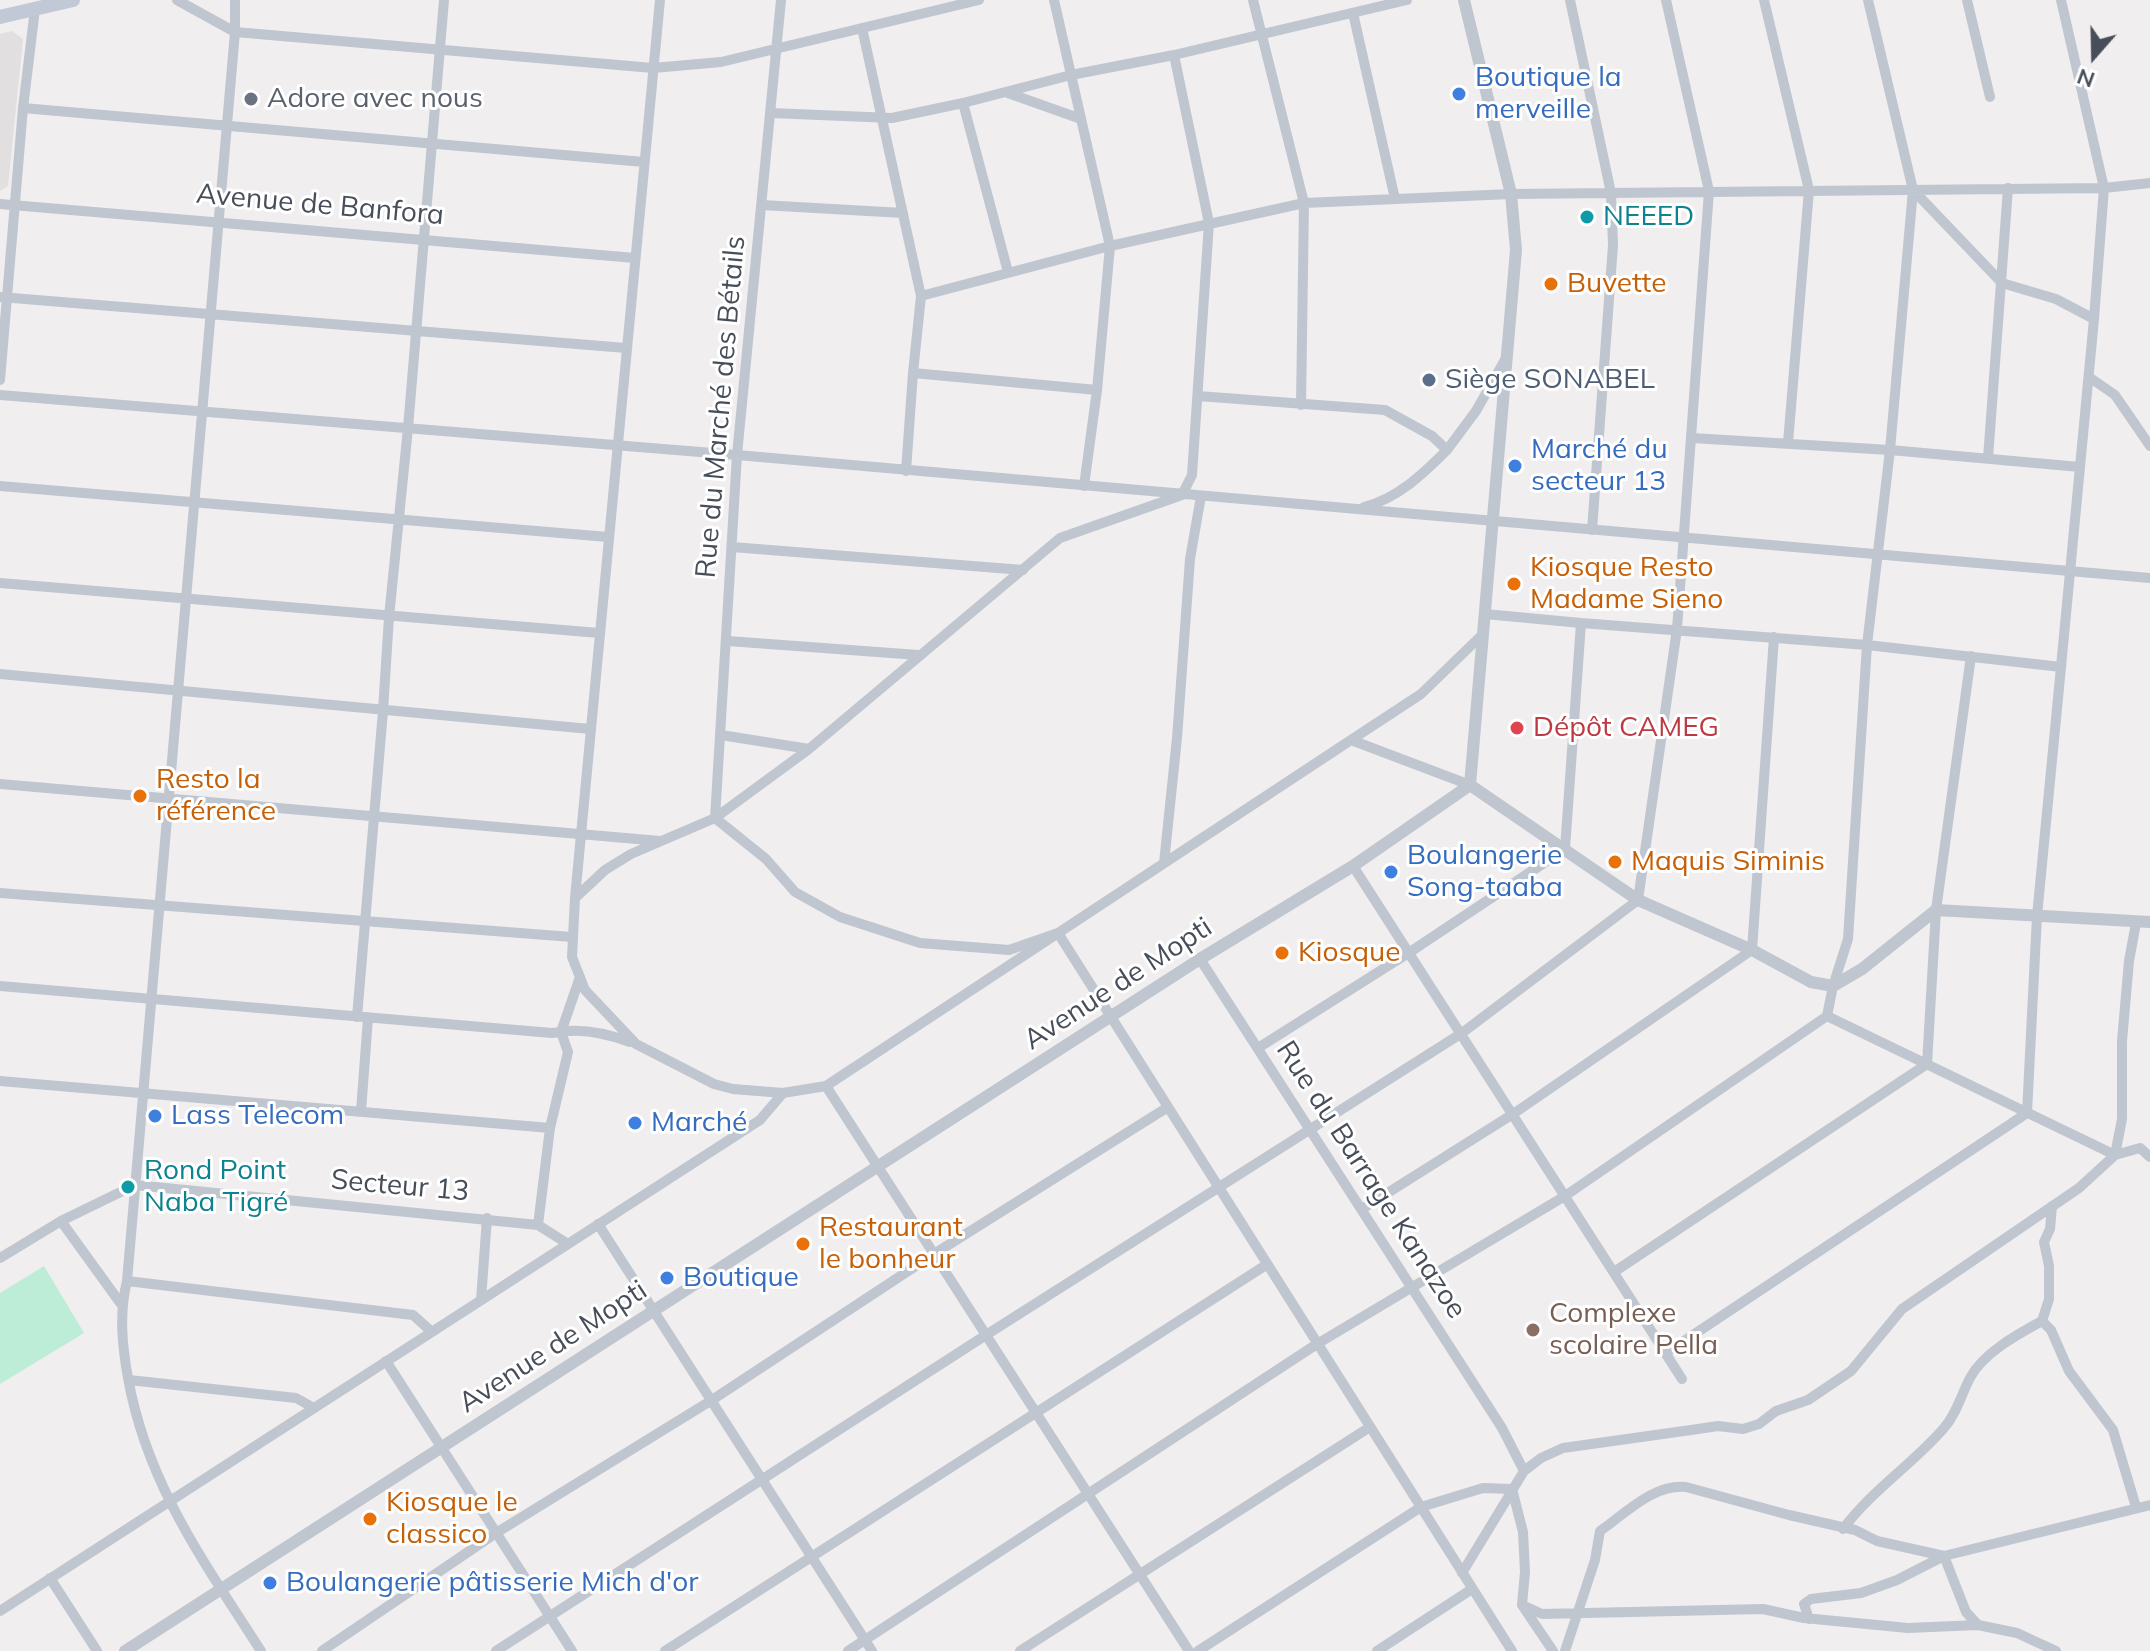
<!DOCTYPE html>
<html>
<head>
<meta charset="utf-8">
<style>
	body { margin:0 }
	#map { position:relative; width:2150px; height:1651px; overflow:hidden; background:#f0eeee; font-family:Mulish,sans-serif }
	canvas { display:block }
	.north { position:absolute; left:2054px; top:16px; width:80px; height:80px; -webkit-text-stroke:6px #fff; paint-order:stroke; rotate:200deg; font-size:22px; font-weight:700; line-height:32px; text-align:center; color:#474e5a }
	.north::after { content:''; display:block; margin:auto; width:28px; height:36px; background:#474e5a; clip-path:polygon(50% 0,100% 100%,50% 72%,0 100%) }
</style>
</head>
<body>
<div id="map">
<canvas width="2150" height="1651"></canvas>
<div class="north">N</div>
</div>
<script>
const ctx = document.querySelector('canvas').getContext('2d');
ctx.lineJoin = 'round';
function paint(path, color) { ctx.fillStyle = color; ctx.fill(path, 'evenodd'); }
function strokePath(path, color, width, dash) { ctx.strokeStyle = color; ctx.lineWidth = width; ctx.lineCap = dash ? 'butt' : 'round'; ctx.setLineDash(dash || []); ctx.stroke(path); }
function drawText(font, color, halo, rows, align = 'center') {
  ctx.font = font + ' Mulish,sans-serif'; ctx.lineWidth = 6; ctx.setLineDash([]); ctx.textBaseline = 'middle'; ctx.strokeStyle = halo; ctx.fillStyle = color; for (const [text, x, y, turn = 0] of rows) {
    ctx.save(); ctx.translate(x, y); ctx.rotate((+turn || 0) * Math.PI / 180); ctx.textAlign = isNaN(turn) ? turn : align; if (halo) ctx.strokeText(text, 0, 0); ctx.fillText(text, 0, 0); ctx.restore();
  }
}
paint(new Path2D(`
	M12 31 23 39 8 186 0 191V34Z`), '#e1dfdf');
paint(new Path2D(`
	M44 1266 84 1333 0 1384V1293Z`), '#bdecd7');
strokePath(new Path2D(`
	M177 0 235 32 653 68 721 62 979 0
	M235 0V32L127 1281C119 1313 122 1345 128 1378 147 1484 204 1562 261 1651
	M781 0 737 455 715 818 766 859 795 892 840 917 920 943 1009 950 1058 933 1512 1651
	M1054 0 1110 246 1097 390 1084 486
	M1253 0 1304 203 1301 405
	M1570 0 1611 193 1613 245 1592 530
	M1764 0 1809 190 1788 443
	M1967 0 1990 97
	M1353 13 1395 199
	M862 28 921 296 913 373
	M1008 93 1081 119
	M963 103 1008 272
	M23 108 644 162
	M771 113 892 118 963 103 1071 75 1174 55 1407 0
	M1913 190 2002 283 2056 299 2094 319
	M0 204 635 258
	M762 205 903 213
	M921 296 1110 246 1304 203 1511 194 2104 188 2150 183
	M0 297 626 348
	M2089 377 2115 395 2150 446
	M0 380 23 108 35 9
	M0 395 737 455 2150 578
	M1198 396 1385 410 1432 436 1447 450C1423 474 1398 498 1364 507
	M1692 438 1890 450 2080 467
	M1447 450 1476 411 1506 358
	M1988 458 2008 188
	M906 471 913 373 1097 390
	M0 486 608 537
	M732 547 1023 570
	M0 583 599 633
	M1581 623 1867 645 1890 450 1913 190 1868 0
	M728 641 918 655
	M0 674 590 729
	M721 735 809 749
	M1351 740 1421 694 1483 634
	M0 784 660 841
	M1164 863 1177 738 1190 559 1201 496
	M1353 866 1682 1379
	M0 893 572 937
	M575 898 660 0
	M1200 959 1502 1428 1524 1471
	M0 986 552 1033 561 1032 580 977
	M1827 1016 2115 1155
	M357 1017 383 711 389 617 408 428 444 0
	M1258 1048 1410 952 1565 849 1581 623 1485 614
	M0 1081 550 1128 538 1225
	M826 1086 1189 1651
	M783 1093 826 1086 1351 740 1470 785
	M361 1111 368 1018
	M550 1128 568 1052 561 1032C584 1028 608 1034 630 1042
	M2115 1155 2122 1119V1041L2129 961 2136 923
	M1362 1209 1513 1114 1752 950 1774 637
	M61 1221 121 1304
	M598 1224 872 1651
	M0 1258 61 1221 135 1185 538 1225 568 1244
	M1614 1272 1927 1064 1936 910 1971 656
	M127 1281 413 1315 432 1332
	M481 1300 487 1218
	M2042 1321 2051 1330 2069 1371 2113 1430 2136 1507
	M1666 1353 2027 1113 2037 916 2061 667
	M386 1361 572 1651
	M129 1380 296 1398 314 1408
	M1512 1489 1523 1532 1525 1572 1522 1605 1553 1651
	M1843 1529C1872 1490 1913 1464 1944 1428 1957 1413 1961 1395 1970 1378 1983 1353 2018 1334 2042 1321L2049 1299V1266L2044 1242 2050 1229 2052 1206
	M1944 1556 1966 1612 1978 1625
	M1462 1573 1524 1471 1541 1458 1563 1448 1691 1430 1718 1426 1743 1429 1759 1424 1776 1411 1808 1400 1851 1371 1902 1309 2079 1188 2115 1155 2140 1148 2150 1157
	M50 1578 97 1651
	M1522 1605 1542 1614 1763 1609 1804 1618 1908 1628 1978 1625 2017 1633 2056 1651
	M0 1611 760 1120 783 1093 733 1089 714 1084 636 1044 585 990 572 957 575 898 605 870 631 854 715 818 809 749 1060 538 1182 495 1192 475 1209 223 1174 55
	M1809 1619 1804 1604 1811 1599 1861 1593 1897 1580 1944 1556 2150 1505
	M322 1651 496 1533 712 1400 934 1254 1168 1107
	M496 1651 986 1335 1462 1033 1638 900 1677 629 1709 191 1666 0
	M665 1651 1266 1265
	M848 1651 1317 1344 1565 1196 1827 1016 1833 986 1848 939 1867 645 2061 667 2094 319 2104 188 2061 0
	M1020 1651 1370 1427
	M1198 1651 1421 1507 1483 1488 1512 1489
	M1377 1651 1472 1589
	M1565 1651 1595 1560 1600 1531C1626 1513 1653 1484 1686 1487L1789 1515 1855 1530 1877 1541 1944 1556`), '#bfc6cf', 10);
strokePath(new Path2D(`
	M1470 785 1638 900 1752 950 1811 982 1833 986 1862 969 1936 910 2150 922
	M125 1651 1200 959 1353 866 1470 785 1516 250 1511 194 1464 0`), '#bfc6cf', 12);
strokePath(new Path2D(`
	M0 17 73 0`), '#c1c8d6', 14);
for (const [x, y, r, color] of [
	[1459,94,8,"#3f7fe0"],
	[251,99,8,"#6b7280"],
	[1587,217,8,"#0f9aa8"],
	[1551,284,8,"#e8710a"],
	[1429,380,8,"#5c6f8a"],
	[1515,466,8,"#3f7fe0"],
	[1514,584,8,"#e8710a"],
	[1517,728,8,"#e0444e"],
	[140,796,8,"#e8710a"],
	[1615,862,8,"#e8710a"],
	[1391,872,8,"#3f7fe0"],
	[1282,953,8,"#e8710a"],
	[155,1116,8,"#3f7fe0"],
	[635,1123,8,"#3f7fe0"],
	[128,1187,8,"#0f9aa8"],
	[803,1244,8,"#e8710a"],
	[667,1278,8,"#3f7fe0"],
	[1533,1330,8,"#8d6e63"],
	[370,1519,8,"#e8710a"],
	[270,1583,8,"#3f7fe0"]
]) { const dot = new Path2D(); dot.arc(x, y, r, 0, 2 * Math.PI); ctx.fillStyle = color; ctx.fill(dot); strokePath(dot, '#fff', 3); }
drawText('28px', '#366cbe', '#fff', [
	["Boutique la",1475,78],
	["merveille",1475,110],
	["Marché du",1531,450],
	["secteur 13",1531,482],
	["Boulangerie",1407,856],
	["Song-taaba",1407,888],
	["Lass Telecom",171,1116],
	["Marché",651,1123],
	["Boutique",683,1278],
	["Boulangerie pâtisserie Mich d'or",286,1583]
], 'left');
drawText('28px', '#5b616d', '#fff', [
	["Adore avec nous",267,99]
], 'left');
drawText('28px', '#474e5a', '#fff', [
	["Avenue de Banfora",320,205,5],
	["Rue du Marché des Bétails",721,407,-85],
	["Avenue de Mopti",1118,984,-33],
	["Rue du Barrage Kanazoe",1371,1180,57],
	["Secteur 13",400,1186,5],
	["Avenue de Mopti",553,1347,-33]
]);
drawText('28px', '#0d838f', '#fff', [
	["NEEED",1603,217],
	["Rond Point",144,1171],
	["Naba Tigré",144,1203]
], 'left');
drawText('28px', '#c56008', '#fff', [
	["Buvette",1567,284],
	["Kiosque Resto",1530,568],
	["Madame Sieno",1530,600],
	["Resto la",156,780],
	["référence",156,812],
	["Maquis Siminis",1631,862],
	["Kiosque",1298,953],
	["Restaurant",819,1228],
	["le bonheur",819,1260],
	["Kiosque le",386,1503],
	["classico",386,1535]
], 'left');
drawText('28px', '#4e5e75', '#fff', [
	["Siège SONABEL",1445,380]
], 'left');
drawText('28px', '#be3a42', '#fff', [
	["Dépôt CAMEG",1533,728]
], 'left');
drawText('28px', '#785e54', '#fff', [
	["Complexe",1549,1314],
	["scolaire Pella",1549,1346]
], 'left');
</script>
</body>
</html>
